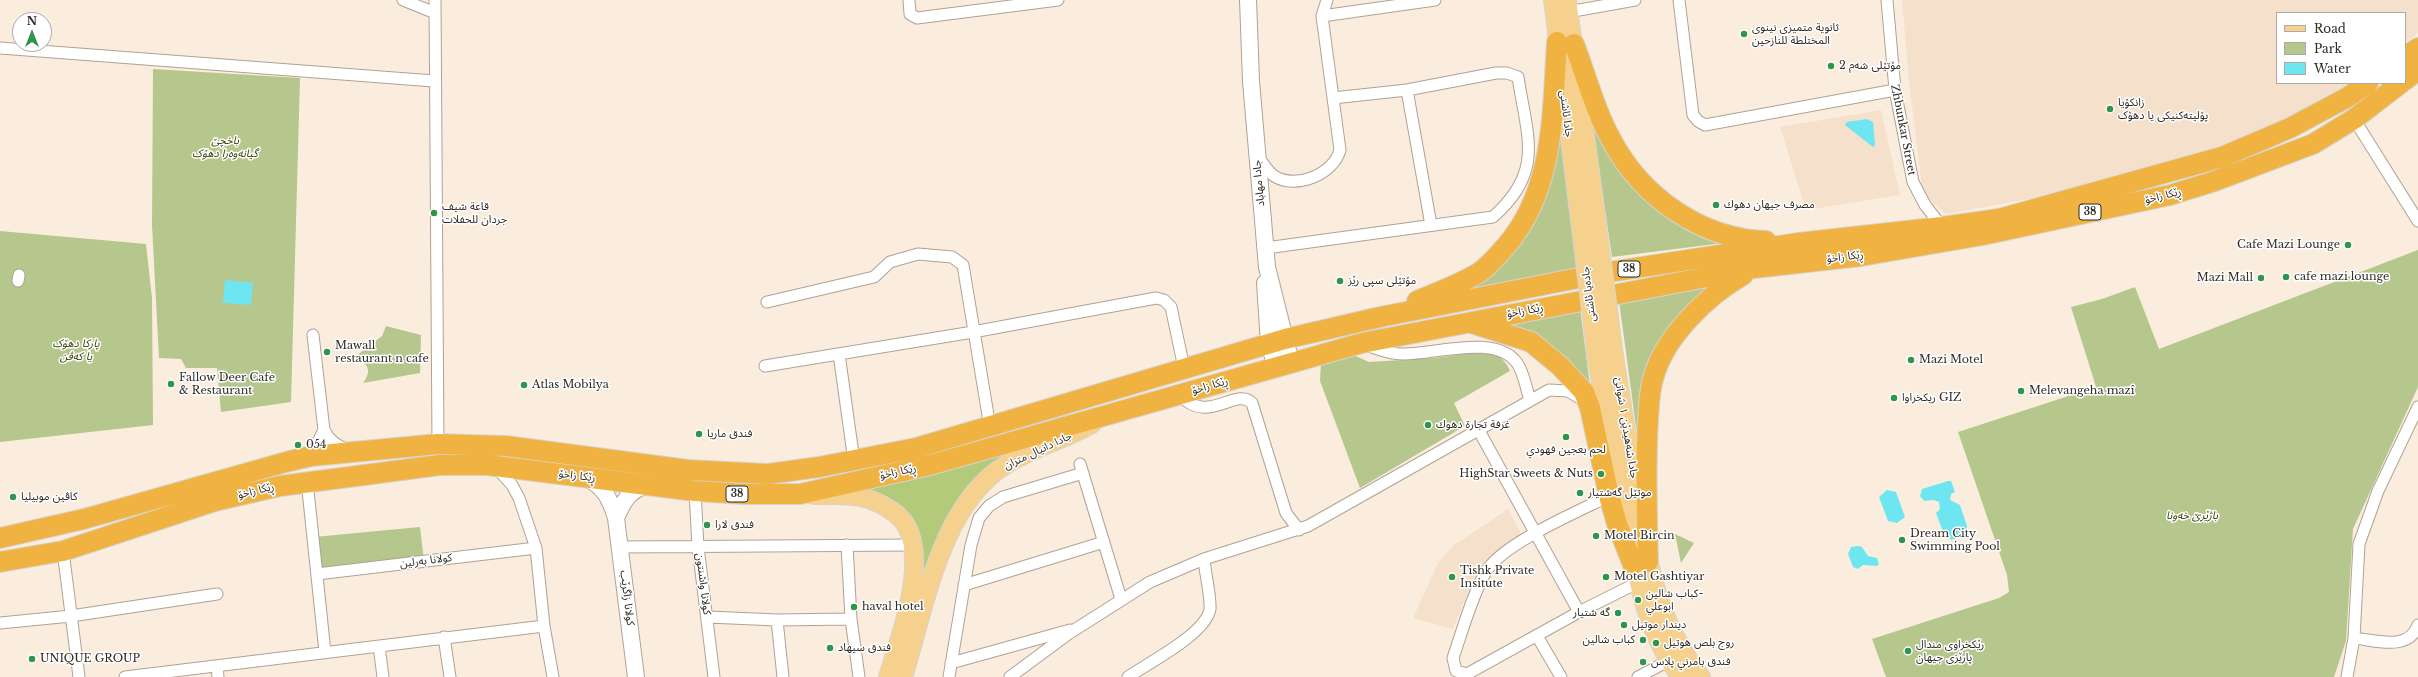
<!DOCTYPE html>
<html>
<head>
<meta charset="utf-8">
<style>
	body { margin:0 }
	#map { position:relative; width:2418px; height:677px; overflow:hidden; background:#fbedde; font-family:"Libre Baskerville",serif }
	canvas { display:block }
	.legend { position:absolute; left:2276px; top:12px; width:130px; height:72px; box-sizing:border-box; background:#fff; border:1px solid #acaaa7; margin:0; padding:5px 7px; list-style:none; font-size:12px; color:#2f2a24 }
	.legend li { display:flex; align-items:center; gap:8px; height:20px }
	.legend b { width:20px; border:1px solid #acaaa7 }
	.north { position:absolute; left:12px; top:12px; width:40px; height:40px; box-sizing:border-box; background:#fff; border:1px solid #acaaa7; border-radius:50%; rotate:0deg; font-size:11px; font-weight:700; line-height:16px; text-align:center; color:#2f2a24 }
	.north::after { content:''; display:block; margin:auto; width:14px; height:18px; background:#30954b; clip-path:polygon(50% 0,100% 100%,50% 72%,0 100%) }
</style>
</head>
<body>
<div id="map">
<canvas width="2418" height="677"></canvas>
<ul class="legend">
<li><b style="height:5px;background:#f6d18e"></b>Road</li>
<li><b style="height:11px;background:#b5c78c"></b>Park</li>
<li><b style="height:11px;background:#6ee6f2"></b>Water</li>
</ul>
<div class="north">N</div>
</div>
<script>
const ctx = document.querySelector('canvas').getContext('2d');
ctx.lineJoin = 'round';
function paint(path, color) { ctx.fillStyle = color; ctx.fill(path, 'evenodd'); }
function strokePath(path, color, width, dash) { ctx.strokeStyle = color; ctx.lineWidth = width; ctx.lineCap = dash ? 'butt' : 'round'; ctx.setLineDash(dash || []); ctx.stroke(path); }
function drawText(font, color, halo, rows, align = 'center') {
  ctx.font = font + ' "Libre Baskerville","Noto Sans Arabic",serif'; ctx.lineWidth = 3; ctx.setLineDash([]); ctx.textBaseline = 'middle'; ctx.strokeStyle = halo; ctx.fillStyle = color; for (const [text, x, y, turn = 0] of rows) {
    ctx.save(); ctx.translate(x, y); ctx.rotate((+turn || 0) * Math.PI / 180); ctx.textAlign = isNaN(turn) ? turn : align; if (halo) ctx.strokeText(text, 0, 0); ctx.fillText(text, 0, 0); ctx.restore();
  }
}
paint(new Path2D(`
	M1902 0H2418V33L2405 43V13H2277V83H2353L2265 132 2182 162 2100 186 1946 214 1923 195 1909 81Z
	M1881 110 1900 195 1806 210 1780 127Z
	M1508 509 1521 533 1478 567 1453 629 1413 618 1438 563 1454 545Z`), '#f4e0cb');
paint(new Path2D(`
	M153 69 300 78 291 402 221 412 217 368H186L181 359 159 358 152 225Z
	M1561 113 1578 268 1465 292 1518 244Z
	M1592 121 1609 156 1655 204 1731 242 1612 257Z
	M0 231 146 244 152 298 153 425 0 442Z
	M2418 250V387L2353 529 2346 641 2334 677H1886L1872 639 1999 598 2009 592 2007 575 1958 432 2096 387 2071 307 2102 299 2135 287 2159 349Z
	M1719 280 1665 338 1640 456 1619 301Z
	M1580 308 1592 401C1564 365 1549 335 1502 321Z
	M386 326 421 335 420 373 363 383C373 370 367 364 356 356L382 336Z
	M1478 352C1492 353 1504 355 1510 371L1454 403 1465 426 1360 488 1320 381 1321 363 1351 354 1369 362 1434 358Z
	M420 527 424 561 317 574 314 537Z
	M1675 534 1694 543 1681 563Z`), '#b5c78c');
paint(new Path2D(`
	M1048 438 999 464 921 598 915 533 845 492Z`), '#b2ca79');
paint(new Path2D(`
	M1867 119 1873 122 1875 145 1873 147 1845 125 1847 122Z
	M225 280 253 283 251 305 223 303Z
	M1948 481H1951L1955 492 1951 494 1950 500 1960 505 1967 526 1966 534 1951 540 1942 529 1936 513 1940 509 1939 502 1933 500 1924 501 1920 496 1922 489Z
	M1887 490 1896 492 1905 517 1897 523 1888 521 1879 497Z
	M1858 546 1862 547 1868 556 1877 558 1879 564 1877 566 1863 565 1858 569 1853 567 1848 554 1851 547Z`), '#6ee6f2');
const street = new Path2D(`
	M403 0 435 13
	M435 0 438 444
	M909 0 910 14 917 18 1058 0
	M1679 0 1693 115 1698 121 1705 125 1895 90
	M1887 0 1895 90 1913 182 1925 205 1942 227
	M1568 12 1635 0
	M1322 16 1435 0
	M0 48 434 81
	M1407 90 1431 225
	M2354 119 2418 221
	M1258 157C1263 163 1268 172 1274 176 1296 190 1334 174 1340 150L1322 16 1327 0
	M1266 248 1493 217C1545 171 1527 137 1518 77L1507 73H1496L1407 90 1333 98
	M18 281 19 275
	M767 302 874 277 890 262 918 254 952 257 963 265 990 427
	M313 335 324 430C329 440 337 447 348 449
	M1366 345C1378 349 1389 354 1402 354 1434 355 1495 333 1517 363 1524 373 1526 388 1530 400
	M839 354 854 461
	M765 366 973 332 1156 298 1164 300 1171 307 1184 368
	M1179 394C1208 427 1235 386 1252 403L1286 513 1299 530
	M1478 429 1579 612
	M311 456 324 430
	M1080 464 1121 599
	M495 466 512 485 519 498 536 548 544 626 553 677
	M307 481 325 652
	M695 491 698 547 714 677
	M1609 496C1577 512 1506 542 1487 570 1474 589 1461 635 1453 658L1456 671 1467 674 1579 612 1637 583
	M847 545 851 619 859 677
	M620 547 913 545
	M63 551 79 677
	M317 574 536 548
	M964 585 1104 542
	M708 617 777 620 851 619
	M777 620 783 677
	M0 623 71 616 217 594
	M1537 636 1561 677
	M444 637 450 677
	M2354 638C2374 640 2409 652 2418 625
	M379 646 383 677
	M951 663 1070 630
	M217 666 218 677
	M125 677 544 626
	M949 677 971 545 979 518 989 506 1003 497 1083 473
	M1010 677 1068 634 1150 582 1204 559 1308 526 1549 390 1568 391 1583 400
	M1128 677C1148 663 1206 634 1210 609 1211 596 1205 573 1204 559
	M1638 677 1668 661
	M2347 677 2354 638 2359 544 2378 491 2418 407`);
const secondary = new Path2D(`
	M1248 0 1251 81 1267 267 1291 363
	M1265 283 1269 344 1276 367
	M587 478C605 488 610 499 616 518L636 677
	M616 518C623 502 629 490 647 485`);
const primary = new Path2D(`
	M1553 0 1581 228
	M1567 0 1597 225
	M1614 356 1640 516
	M1597 360C1606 408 1614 456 1623 504 1635 564 1642 628 1681 677
	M813 495C828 495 847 494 861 497 878 501 901 513 908 529 926 569 900 637 888 677
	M1646 547C1654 595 1671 639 1701 677
	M903 677C925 608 940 504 1007 464 1033 448 1065 439 1092 424`);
const highway = new Path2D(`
	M1574 44C1586 75 1595 111 1612 141 1642 197 1701 239 1766 241
	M2405 57 2418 48
	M2405 80 2418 70
	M1417 301C1438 292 1461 284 1480 272 1490 265 1498 255 1506 246 1555 189 1552 113 1557 42
	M1471 323 1531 342 1560 366 1584 392 1590 408 1609 496 1617 524 1633 565
	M0 538 84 519 286 462 311 456 438 444 506 446 688 470 768 474 819 467 916 448 1285 339 1380 317 1609 272 1798 243 1942 227 1999 219 2222 157 2290 128 2348 97 2368 83
	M0 562 63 551 215 501 280 486 440 465H487L695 491 744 494H800L930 465 1362 343 1754 268 1861 256 1983 235 2170 195 2215 181 2313 144 2354 119 2401 83
	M1648 562C1647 515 1645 468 1648 421 1649 407 1649 390 1654 376 1665 336 1708 295 1743 275`);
strokePath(street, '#afa294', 13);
strokePath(secondary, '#afa294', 18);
strokePath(primary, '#d5d4d3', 20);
strokePath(highway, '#d5d4d3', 22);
strokePath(street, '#fff', 11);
strokePath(secondary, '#fff', 16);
strokePath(primary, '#f6d18e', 18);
strokePath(highway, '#f0b342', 20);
const primaryBridge = new Path2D(`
	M1597 225 1614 356
	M1581 228 1597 360`);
strokePath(primaryBridge, '#d5d4d3', 20, []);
strokePath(primaryBridge, '#f6d18e', 18);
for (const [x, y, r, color] of [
	[1744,34,4,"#30954b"],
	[1831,66,4,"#30954b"],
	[2110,109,4,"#30954b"],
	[1716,205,4,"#30954b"],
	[434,213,4,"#30954b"],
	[2348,245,4,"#30954b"],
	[2286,277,4,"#30954b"],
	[2261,278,4,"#30954b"],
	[1340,281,4,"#30954b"],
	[327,352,4,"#30954b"],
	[1911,360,4,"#30954b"],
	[171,384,4,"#30954b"],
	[524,385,4,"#30954b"],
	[2021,391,4,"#30954b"],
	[1894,398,4,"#30954b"],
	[1428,425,4,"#30954b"],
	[699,434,4,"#30954b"],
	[1566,437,4,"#30954b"],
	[298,445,4,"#30954b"],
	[1601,474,4,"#30954b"],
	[1580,493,4,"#30954b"],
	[13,497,4,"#30954b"],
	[707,525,4,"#30954b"],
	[1596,536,4,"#30954b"],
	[1902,540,4,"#30954b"],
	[1452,577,4,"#30954b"],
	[1606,577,4,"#30954b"],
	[1638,600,4,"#30954b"],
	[854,607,4,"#30954b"],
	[1618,613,4,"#30954b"],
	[1624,625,4,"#30954b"],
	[1643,640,4,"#30954b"],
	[1656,643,4,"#30954b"],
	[830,648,4,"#30954b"],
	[1908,651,4,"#30954b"],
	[32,659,4,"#30954b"],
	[1643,662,4,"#30954b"]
]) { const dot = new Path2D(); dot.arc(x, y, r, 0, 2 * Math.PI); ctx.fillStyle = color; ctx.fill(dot); strokePath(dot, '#fff', 1.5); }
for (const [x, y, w] of [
	[2090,212,22],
	[1629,269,22],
	[737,494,22]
]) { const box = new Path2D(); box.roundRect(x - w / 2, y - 8, w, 16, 3); ctx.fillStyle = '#fff'; ctx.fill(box); strokePath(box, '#2f2a24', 1); }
drawText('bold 10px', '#2f2a24', null, [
	["38",2090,212],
	["38",1629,269],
	["38",737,494]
]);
drawText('11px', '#2f2a24', '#fff', [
	["ثانوية متميزي نينوى",1752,28],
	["المختلطة للنازحين",1752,41],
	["مۆتێلی شەم 2",1839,66],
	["زانکۆیا",2118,103],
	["پۆلیتەکنیکی یا دهۆک",2118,116],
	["مصرف جيهان دهوك",1724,205],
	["قاعة شيف",442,207],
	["جردان للحفلات",442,220],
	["Cafe Mazi Lounge",2340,245,"right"],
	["cafe mazi lounge",2294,277],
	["Mazi Mall",2253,278,"right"],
	["مۆتێلی سپی رێز",1348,281],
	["Mawall",335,346],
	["restaurant n cafe",335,359],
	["Mazi Motel",1919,360],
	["Fallow Deer Cafe",179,378],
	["& Restaurant",179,391],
	["Atlas Mobilya",532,385],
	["Melevangeha mazî",2029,391],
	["ريكخراوا GIZ",1902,398],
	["غرفة تجارة دهوك",1436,425],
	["فندق ماريا",707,434],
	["054",306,445],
	["لحم بعجين فهودي",1566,450,"center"],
	["HighStar Sweets & Nuts",1593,474,"right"],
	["موتێل گەشتیار",1588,493],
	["كاڤين موبيليا",21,497],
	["فندق لارا",715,525],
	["Dream City",1910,534],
	["Swimming Pool",1910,547],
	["Motel Bircin",1604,536],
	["Tishk Private",1460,571],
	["Insitute",1460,584],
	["Motel Gashtiyar",1614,577],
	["كباب شالين-",1646,594],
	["ابوعلي",1646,607],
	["haval hotel",862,607],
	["گه شتيار",1610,613,"right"],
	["ديندار موتيل",1632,625],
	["كباب شالين",1635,640,"right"],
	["روج بلص هوتيل",1664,643],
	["رێکخراوی مندال",1916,645],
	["پارێزی جیهان",1916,658],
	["فندق سيهاد",838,648],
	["UNIQUE GROUP",40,659],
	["فندق بامرني پلاس",1651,662]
], 'left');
drawText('11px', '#2f2a24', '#fff', [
	["جادا ئاشتی",1566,114,83],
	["Zhbunkar Street",1903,130,79],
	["جادا مهاباد",1259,183,-95],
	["ڕێکا زاخۆ",2163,196,-14],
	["ڕێکا زاخۆ",1845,257,-7],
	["جادەیا ئاشتی",1589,294,-97],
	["ڕێکا زاخۆ",1525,311,-11],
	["ڕێکا زاخۆ",1210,386,-16],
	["جادا شەهیدێن ١ شواتێ",1626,428,81],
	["جادا دانيال متران",1038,451,-25],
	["ڕێکا زاخۆ",898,472,-12],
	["ڕێکا زاخۆ",577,476,7],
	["ڕێکا زاخۆ",256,491,-14],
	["كولانا بەرلین",426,561,-7],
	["كولانا واشنتون",703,584,83],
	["كولانا زاگرێب",627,598,83]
]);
drawText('italic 11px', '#323f00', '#fff', [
	["باخچێ",225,141],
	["گیانه‌وه‌را دهۆک",225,154],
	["پاركا دهۆک",76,344],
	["يا كەڤن",76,357],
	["باژێرێ خه‌ونا",2192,516]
]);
</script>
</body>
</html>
